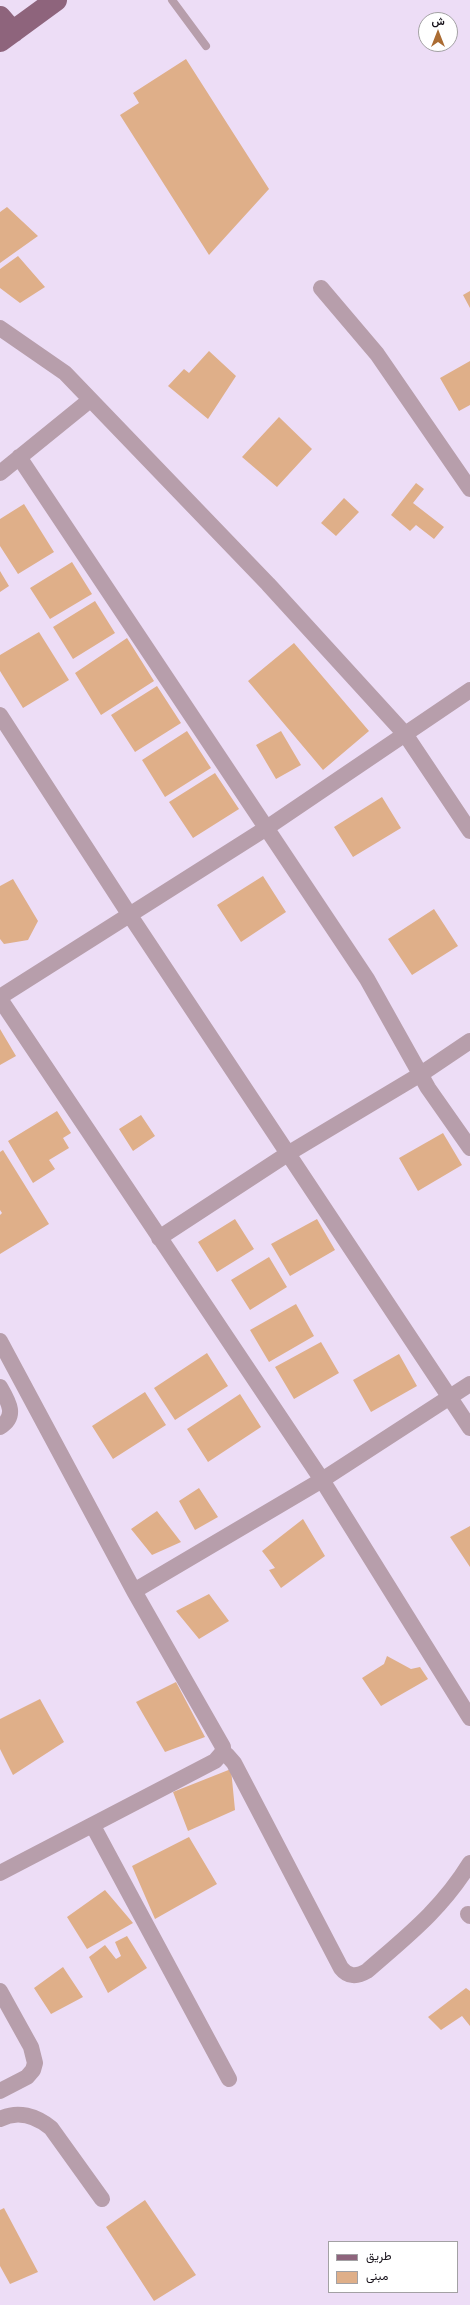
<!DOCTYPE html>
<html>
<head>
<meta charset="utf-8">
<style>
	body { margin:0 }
	#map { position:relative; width:470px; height:2305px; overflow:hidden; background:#edddf6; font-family:"Golos Text",Vazirmatn,sans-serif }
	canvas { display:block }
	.legend { position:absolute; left:328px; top:2241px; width:130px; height:52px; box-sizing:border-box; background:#fff; border:1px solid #a3a1a4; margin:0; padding:5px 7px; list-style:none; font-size:12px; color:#18131b }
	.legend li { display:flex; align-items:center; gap:8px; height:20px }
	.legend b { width:20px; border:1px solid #a3a1a4 }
	.north { position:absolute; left:418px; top:12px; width:40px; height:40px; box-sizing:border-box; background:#fff; border:1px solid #a3a1a4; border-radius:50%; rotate:0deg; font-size:11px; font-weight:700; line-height:16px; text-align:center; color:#18131b }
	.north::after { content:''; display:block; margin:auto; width:14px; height:18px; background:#ab6c33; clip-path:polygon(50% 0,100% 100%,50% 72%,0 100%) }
</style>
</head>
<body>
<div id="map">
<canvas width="470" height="2305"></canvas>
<ul class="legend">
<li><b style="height:5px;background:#8e647c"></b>طريق</li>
<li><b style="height:11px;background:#dfaf89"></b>مبنى</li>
</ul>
<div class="north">ش</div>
</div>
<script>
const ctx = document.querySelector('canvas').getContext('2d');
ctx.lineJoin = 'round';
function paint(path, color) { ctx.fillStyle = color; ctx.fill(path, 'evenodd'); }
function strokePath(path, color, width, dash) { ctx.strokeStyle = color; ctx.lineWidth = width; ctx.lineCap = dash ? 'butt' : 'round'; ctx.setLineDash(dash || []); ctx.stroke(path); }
paint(new Path2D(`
	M186 59 269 189 209 255 120 115 139 103 133 93Z
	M7 207 38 236 0 263V212Z
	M18 256 45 287 20 303 0 288V269Z
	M470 291V308L463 295Z
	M209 351 236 376 208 419 168 386 184 369 189 373Z
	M470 361V405L459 411 440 378Z
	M279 417 312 449 277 487 242 457Z
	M416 483 424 489 413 503 444 527 434 539 416 525 410 531 391 515Z
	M344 498 359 512 336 536 321 523Z
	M24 504 54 552 18 574 0 546V519Z
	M72 562 92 594 50 619 30 588Z
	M0 571 9 586 0 592Z
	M95 601 115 633 73 659 53 627Z
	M39 632 69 680 23 708 0 671V655Z
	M127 638 154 681 101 715 75 673Z
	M294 643 369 731 323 770 248 681Z
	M157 686 181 723 135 752 111 715Z
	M187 731 211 768 165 797 142 760Z
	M281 731 301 765 276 779 256 745Z
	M215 773 239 809 193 838 169 802Z
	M382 797 401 828 353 857 334 827Z
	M263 876 286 912 241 942 217 905Z
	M13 879 38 921 28 940 4 944 0 939V886Z
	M434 909 458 946 412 975 388 939Z
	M0 1029 16 1056 0 1065Z
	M57 1111 71 1133 63 1138 69 1148 49 1160 55 1169 33 1183 8 1141Z
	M141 1115 155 1136 133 1151 119 1129Z
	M443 1133 462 1165 418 1191 399 1158Z
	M3 1150 49 1224 0 1254V1215L2 1213 0 1210V1152Z
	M235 1219 254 1249 217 1272 198 1242Z
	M317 1219 335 1250 290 1276 271 1244Z
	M269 1257 287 1287 250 1310 231 1280Z
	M296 1304 314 1336 269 1362 250 1330Z
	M321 1342 339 1373 294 1399 275 1367Z
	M207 1353 228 1386 175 1420 154 1388Z
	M399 1354 417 1386 371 1412 353 1380Z
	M145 1392 166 1425 113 1459 92 1426Z
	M240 1394 261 1427 208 1462 187 1429Z
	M199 1488 218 1517 195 1530 179 1501Z
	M157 1511 181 1542 152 1555 131 1529Z
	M303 1519 325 1556 281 1588 269 1570 275 1568 262 1551Z
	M470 1526V1567L450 1537Z
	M209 1594 229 1621 199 1639 176 1611Z
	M387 1656 411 1669 420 1667 428 1679 381 1706 362 1678 384 1664Z
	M176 1682 205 1737 165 1752 136 1702Z
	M40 1699 64 1742 13 1775 0 1749V1719Z
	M231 1769 235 1810 188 1831 173 1792Z
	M189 1837 217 1884 155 1919 132 1866Z
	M105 1890 133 1923 87 1949 67 1917Z
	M127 1936 147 1968 108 1993 89 1957 105 1945 116 1959 121 1956 115 1942Z
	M63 1967 83 1997 51 2014 34 1988Z
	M466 1988 470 1991V2026L462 2016 441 2030 428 2017Z
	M145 2200 196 2275 154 2301 106 2227Z
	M4 2208 38 2272 10 2284 0 2266V2210Z`), '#dfaf89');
strokePath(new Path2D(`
	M172 0 206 46`), '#b79eab', 8);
strokePath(new Path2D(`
	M321 288 377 354 470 489
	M0 328 65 373 268 584 405 734 470 831
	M19 457 367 979 428 1088 470 1148
	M0 473 90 400
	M0 715 129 914 470 1428
	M0 997 265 829 470 690
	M0 999 322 1480 470 1718
	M159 1238 289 1153 421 1074 470 1041
	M0 1341 134 1591 223 1747 222 1753 215 1761 0 1873
	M0 1387C8 1401 18 1416 0 1427
	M134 1591 322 1480 470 1384
	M222 1753 227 1755 234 1763 341 1968C348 1977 357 1977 367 1971 407 1936 441 1910 470 1863
	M93 1826 229 2079
	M468 1914 470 1916
	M0 1991 31 2047 35 2063 33 2070 27 2077 0 2091
	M0 2119C18 2110 36 2116 51 2128L102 2199`), '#b79eab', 16);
strokePath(new Path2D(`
	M0 17 13 32
	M0 41 56 0`), '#8e647c', 22);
</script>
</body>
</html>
